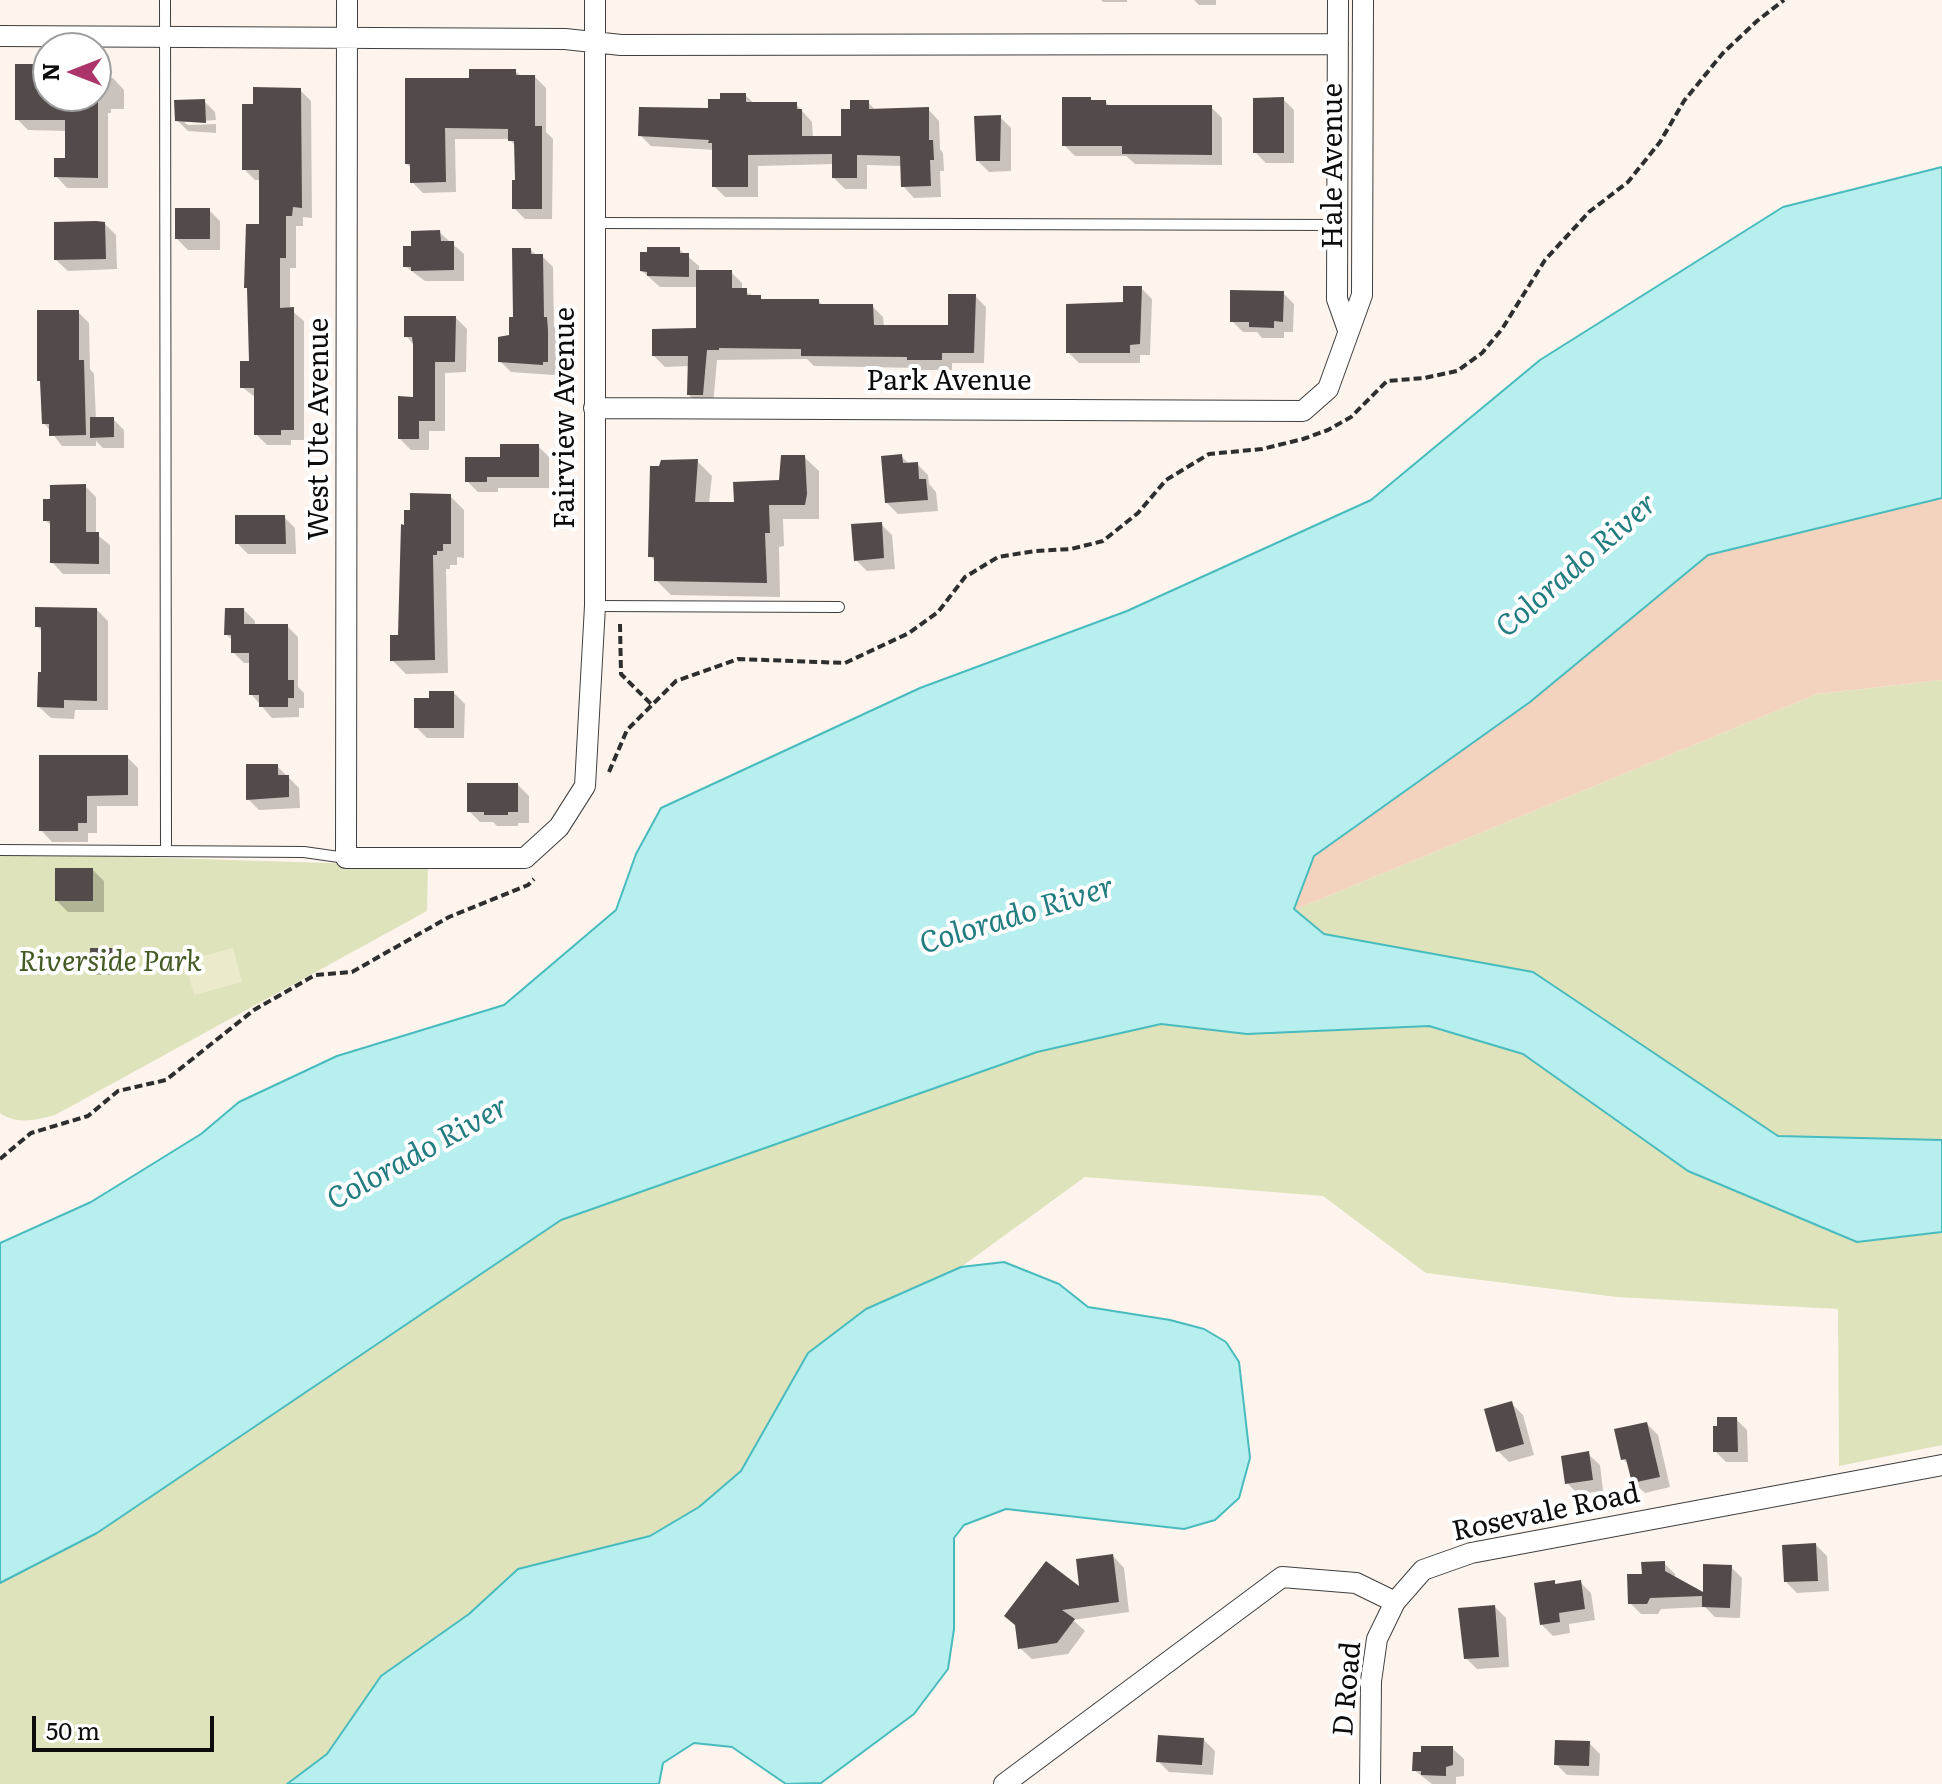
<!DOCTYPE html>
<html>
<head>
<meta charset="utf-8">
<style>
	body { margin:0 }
	#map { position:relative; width:1942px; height:1784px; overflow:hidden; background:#fdf4ed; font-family:Literata,serif }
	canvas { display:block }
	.north { position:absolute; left:32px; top:32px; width:80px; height:80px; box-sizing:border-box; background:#fff; border:2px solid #9e9e9e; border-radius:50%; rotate:270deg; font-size:22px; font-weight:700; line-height:32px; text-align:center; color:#0c0c0c }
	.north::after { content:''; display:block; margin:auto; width:28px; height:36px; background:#ab3568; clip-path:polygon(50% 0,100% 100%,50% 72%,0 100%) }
	.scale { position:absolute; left:32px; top:1716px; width:182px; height:36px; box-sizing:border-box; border:4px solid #0c0c0c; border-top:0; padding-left:10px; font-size:24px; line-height:28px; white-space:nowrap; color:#0c0c0c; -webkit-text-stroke:6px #fff; paint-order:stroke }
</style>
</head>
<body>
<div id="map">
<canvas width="1942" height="1784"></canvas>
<div class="north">N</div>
<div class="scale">50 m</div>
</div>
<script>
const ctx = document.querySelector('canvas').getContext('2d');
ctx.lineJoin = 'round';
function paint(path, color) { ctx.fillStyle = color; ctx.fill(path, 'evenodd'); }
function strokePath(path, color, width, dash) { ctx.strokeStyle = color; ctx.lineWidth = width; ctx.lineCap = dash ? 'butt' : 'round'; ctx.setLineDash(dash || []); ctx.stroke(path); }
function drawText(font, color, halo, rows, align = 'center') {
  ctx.font = font + ' Literata,serif'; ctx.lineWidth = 8; ctx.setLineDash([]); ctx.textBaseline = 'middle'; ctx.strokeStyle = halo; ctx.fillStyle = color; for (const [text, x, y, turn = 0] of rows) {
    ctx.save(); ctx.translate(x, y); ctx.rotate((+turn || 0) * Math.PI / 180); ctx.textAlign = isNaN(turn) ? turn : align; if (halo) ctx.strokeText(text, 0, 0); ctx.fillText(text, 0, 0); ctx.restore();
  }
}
paint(new Path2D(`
	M1942 680V1140L1778 1136 1533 972 1324 934 1294 910 1817 694Z
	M0 853 428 866 427 911 55 1115C37 1120 16 1125 0 1113Z
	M1161 1024 1247 1034 1429 1026 1523 1054 1688 1171 1856 1242 1942 1232V1445L1839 1466 1838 1309 1617 1297 1426 1273 1323 1196 1085 1177 961 1267 866 1309 808 1353 741 1471 699 1507 650 1536 518 1569 469 1614 381 1676 327 1754 287 1784H0V1583L97 1533 561 1220 1037 1052Z`), '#dfe3bb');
paint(new Path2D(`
	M1942 498V680L1817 694 1294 910 1314 856 1530 702 1708 555Z`), '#f3d3be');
paint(new Path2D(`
	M233 948 242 982 194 995 185 961Z`), '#ebeacb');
const water = new Path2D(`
	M1942 167V498L1708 555 1530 702 1314 856 1294 909 1324 934 1533 972 1778 1136 1942 1140V1232L1857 1242 1688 1171 1523 1054 1429 1026 1247 1034 1161 1024 1037 1052 561 1220 97 1533 0 1583V1243L91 1202 201 1134 239 1102 337 1056 504 1005 616 910 636 854 661 808 920 688 1127 611 1371 500 1540 360 1783 207Z
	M1004 1262 1059 1284 1088 1307 1170 1320 1204 1329 1226 1342 1239 1362 1250 1458 1239 1498 1215 1520 1184 1529 1006 1509 964 1525 954 1538V1629L948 1669 914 1714 821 1783 786 1784 732 1747 694 1743 663 1763 659 1784H287L327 1754 381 1676 469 1614 518 1569 650 1536 699 1507 741 1471 808 1353 866 1309 961 1267Z`);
paint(water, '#b7eeee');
strokePath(water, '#47bbbd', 2);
paint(new Path2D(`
	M1101 0H1127V2H1103Z
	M1194 0H1216V5H1199Z
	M41 66 48 73V96H96V78H113L124 90V109H111V113H108V188H67L56 176 67 160V131L28 130 17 119Z
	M515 71 522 77H535L546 88V132L553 139 552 219H525L514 208 517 182 516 146 509 139H455L456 192 423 193 412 182V169L407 164 471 80Z
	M300 90 311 101 312 218 303 217V226H296V268H290V309L304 321V440H291V445H267L256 434V398L242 387 251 363 261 226V180H255L244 169 255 106Z
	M745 95 755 104H796L812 122 813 138H843L852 111 868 102 876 111 928 109 939 121 940 149 943 153 944 171H940L941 197 914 198 903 186V166L867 165V189H845L834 178V164L758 166V197H725L714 186V150L651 146 640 135 710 111Z
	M1283 99 1294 110V163H1266L1255 152Z
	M204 101 215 112 216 120 184 122 188 125 216 124V133L188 131 177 120Z
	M1093 102H1106L1110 107H1211L1222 118V165L1135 164 1126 156H1075L1064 145Z
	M1000 117 1011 128V171L989 172 978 161Z
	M209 210 220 221V250H188L177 239Z
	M105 224 116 235 117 269 68 271 56 260Z
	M439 232 464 254V281H425L405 266Z
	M679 249 699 266V272H731L742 283V290L764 301H818L824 306H872L883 317 884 327H950L975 296 986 307 984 363H952V370H920L918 368 814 366 807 359 717 360 713 406H700L689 395V366L665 367 654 356 698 330V287H660L642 271Z
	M531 250 537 256H542L553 267 554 327 558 330V373L553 375 511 372 500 361 511 336Z
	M1141 288 1152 299 1150 355H1140V363H1079L1068 352Z
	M1283 293 1294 304 1293 332H1284V338H1262L1257 332H1243L1232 321Z
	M78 312 89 323 90 369 94 374 96 419H113L124 430V448H103L96 441V446H62L44 423 42 384 39 380Z
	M456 318 467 329 466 372 445 373V431H429V450H411L400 439 415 399V346L406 336Z
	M538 446 549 457V488H498V492H478L467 481 502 459Z
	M901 456 910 465 917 464 928 475 929 484 936 492 938 511 898 514 887 503Z
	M804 457 819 471V519H783L784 546 779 547 780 597 671 595 656 580V562L650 556 697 461 712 476 709 504H736L781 482Z
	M85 486 96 497V534L110 545V574H63L52 562V526L45 520Z
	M450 496 464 510V558L457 557V565H450V569H446L448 673 406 674 392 660 400 636 406 527Z
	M284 517 295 528 296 554H248L237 543Z
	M881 524 892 535 895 569 867 571 856 560Z
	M97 610 108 621V710H75L74 719 51 718 39 707 43 674V632L37 626Z
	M244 610 255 621V626H287L298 637V687L304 693V708H299V717L272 718 251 694V663H244L233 652V641L226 634Z
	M454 693 465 704 464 738H427L416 727 431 700Z
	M127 757 138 768V806H97V833H88V842H52L41 830Z
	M277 766 299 788 300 808 259 810 248 799Z
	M518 785 529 796V823H518V826H497L493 822H480L469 811Z
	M93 870 104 881V912H68L57 901Z
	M115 950 120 955V975H97L92 970Z
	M1512 1404 1523 1415 1534 1455 1509 1462 1498 1451Z
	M1736 1419 1747 1430 1748 1462H1726L1715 1451Z
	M1647 1424 1658 1435 1670 1487 1645 1493 1633 1482 1630 1466 1623 1459Z
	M1588 1454 1600 1465 1603 1491 1578 1494 1567 1483Z
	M1816 1545 1827 1556 1829 1591 1797 1593 1786 1582Z
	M1113 1556 1124 1568 1129 1612 1073 1620 1085 1631 1068 1654 1032 1659 1020 1648 1082 1591Z
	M1664 1563 1675 1574V1579L1704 1596 1731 1567 1742 1578 1740 1618 1715 1617 1705 1607 1661 1609 1658 1614H1641L1630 1603 1644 1576Z
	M1554 1582 1558 1586 1580 1582 1591 1593 1595 1620 1569 1624 1570 1633 1553 1636 1542 1625Z
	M1495 1607 1506 1618 1509 1667 1477 1669 1466 1658Z
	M1204 1740 1215 1751 1213 1775 1169 1772 1158 1761Z
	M1589 1743 1600 1754 1599 1776 1567 1775 1556 1764Z
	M1452 1748 1464 1759V1776L1456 1777V1784H1432L1414 1770Z`), '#0003');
paint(new Path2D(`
	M15 64H41V89H48V96H98V178L54 177V158H65V120H15Z
	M469 69H516V75H535V126H542V209H512V180H515L514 141H508V129L445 128 446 182 410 183V164H405V78H469Z
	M253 87 301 88 302 208 293 207 292 216H286V258H280V308L294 307V430H281V435H254V388H240V361H249L247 288H244L246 224H259V170H242V104H253Z
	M720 93H746V102H797V109H802V136H841V109H850V100H869V109L929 107V140H933L934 160H930L931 186 901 187 900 156 857 155V178H832V154L748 155V187H712V143H708L709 140 638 136 639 107 708 108V99H720Z
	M1062 97H1091V100H1106V105H1212V155L1122 154V146H1062Z
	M1284 97V153H1253V98Z
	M205 99 206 123 175 121 174 100Z
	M1001 115 1000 161H976L974 116Z
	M175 208H210V239H175Z
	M96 221 105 222 106 259 54 260V222Z
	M440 230 441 241H454V270L411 271V267H403V246H411V231Z
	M647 247H680V253H689V277L647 276V272L640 271V252H647Z
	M512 248H531V254H543L544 317H547L548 330V362H543V365L498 362V337L509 335V317H513Z
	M696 270H732V288H747V295H761V299H819V304H873L874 325H948V294H976L974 353H942V360H907V357L801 356V349L719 348V350H707L703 395H687L688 356H652V329L696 328Z
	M1123 286H1142L1140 344 1130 345V353H1066V304L1123 302Z
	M1230 290 1284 291 1283 322 1274 321V328L1249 327V322H1230Z
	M37 310H79V360H84L86 435 49 436V424H42L40 381H37Z
	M404 316H456L455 362H435V421H419V439H398V396L413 397V345L412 337H404Z
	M90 417H114V437L90 438Z
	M500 444H539V477H487V482H465V457H500Z
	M902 454 903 463 918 462 919 479H926L928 500 885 503 881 456Z
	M781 455H805L807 494 805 505H769L770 533H765L767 583 654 581V557H648L650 466H659L661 460 698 459 695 502H734L733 482 779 480Z
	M86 484V532H99V564L50 563V521H43V499H50V485Z
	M410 493 451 494V544H443V551H437V555H433L435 660 390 661V635H398L401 524 404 525V510H410Z
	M235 515H285L286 544H235Z
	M882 522 884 558 854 561 851 524Z
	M35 607 97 608V701L64 700V708L37 707 38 672H41V627H35Z
	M225 608H244V624H288V680H294V698H288V707H259V695H249V653H231V635H224Z
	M429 691H454V728H414V698H429Z
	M39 755H128V795L87 796V823H78V831H39Z
	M246 764H278V775H289V797L246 800Z
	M467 783H518V812H508V815H484V812H467Z
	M55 868H93V901H55Z
	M90 948H116V971H90Z
	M1512 1401 1524 1444 1496 1452 1484 1409Z
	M1717 1417H1737L1738 1452H1713V1426H1717Z
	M1647 1422 1660 1477 1632 1483 1626 1459 1621 1460 1614 1429Z
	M1589 1451 1593 1480 1565 1484 1561 1456Z
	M1816 1543 1818 1581 1784 1582 1782 1545Z
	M1113 1554 1119 1602 1062 1610 1075 1619 1057 1643 1018 1649 1015 1625 1004 1616 1046 1561 1079 1586 1076 1559Z
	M1665 1561V1571L1703 1592V1564L1732 1565 1730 1608 1702 1607V1596L1650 1598 1647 1604H1628L1627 1574H1642L1641 1562Z
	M1555 1580V1584L1581 1580 1585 1609 1559 1613 1560 1622 1540 1625 1534 1583Z
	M1495 1605 1499 1657 1464 1659 1458 1608Z
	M1158 1735 1204 1738 1202 1765 1156 1762Z
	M1555 1740 1590 1741 1589 1766 1554 1765Z
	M1421 1746H1453V1765L1446 1767V1776L1421 1775V1771H1412L1413 1752H1421Z`), '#534a4a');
const lane = new Path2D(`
	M165 0 166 850
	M595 223 1337 225
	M595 606 839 607
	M0 850 304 852 346 858`);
const street = new Path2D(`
	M347 0 346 858H525L559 827 585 786 595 606V0
	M1338 0 1337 299 1348 330
	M0 36 565 39 621 45 1338 44
	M594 408 1303 411 1328 389 1362 295 1363 0
	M1004 1784 1282 1577 1356 1583 1395 1602
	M1370 1784 1371 1681 1377 1639 1395 1602 1423 1570 1471 1553 1942 1465`);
strokePath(lane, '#3f3f3f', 12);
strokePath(street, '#3f3f3f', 22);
strokePath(new Path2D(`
	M620 624 621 674 652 705
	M609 772 627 730 676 681 738 659 845 663 909 633 938 612 965 577 998 557 1035 551 1071 549 1103 541 1138 513 1166 480 1209 454 1262 449 1303 439 1328 430 1351 417 1387 381 1424 378 1457 371 1482 353 1502 329 1545 260 1589 212 1628 182 1660 142 1684 101 1723 53 1757 21 1784 0
	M0 1159 31 1133 88 1116 118 1091 166 1080 254 1010 315 975 352 972 449 917 528 885 534 879`), '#2e2e2e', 4, [8, 4]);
strokePath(lane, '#fff', 10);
strokePath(street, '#fff', 20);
drawText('28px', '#0c0c0c', '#fff', [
	["Hale Avenue",1334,166,-90],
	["Park Avenue",949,382],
	["Fairview Avenue",566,418,-90],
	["West Ute Avenue",320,429,-90],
	["Rosevale Road",1546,1513,-12],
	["D Road",1348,1689,-85]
]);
drawText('italic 28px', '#455b24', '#fff', [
	["Riverside Park",110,963]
]);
drawText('italic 30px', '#227d82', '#fff', [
	["Colorado River",1577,566,-41],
	["Colorado River",1017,916,-17],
	["Colorado River",418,1154,-29]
]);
</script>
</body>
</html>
